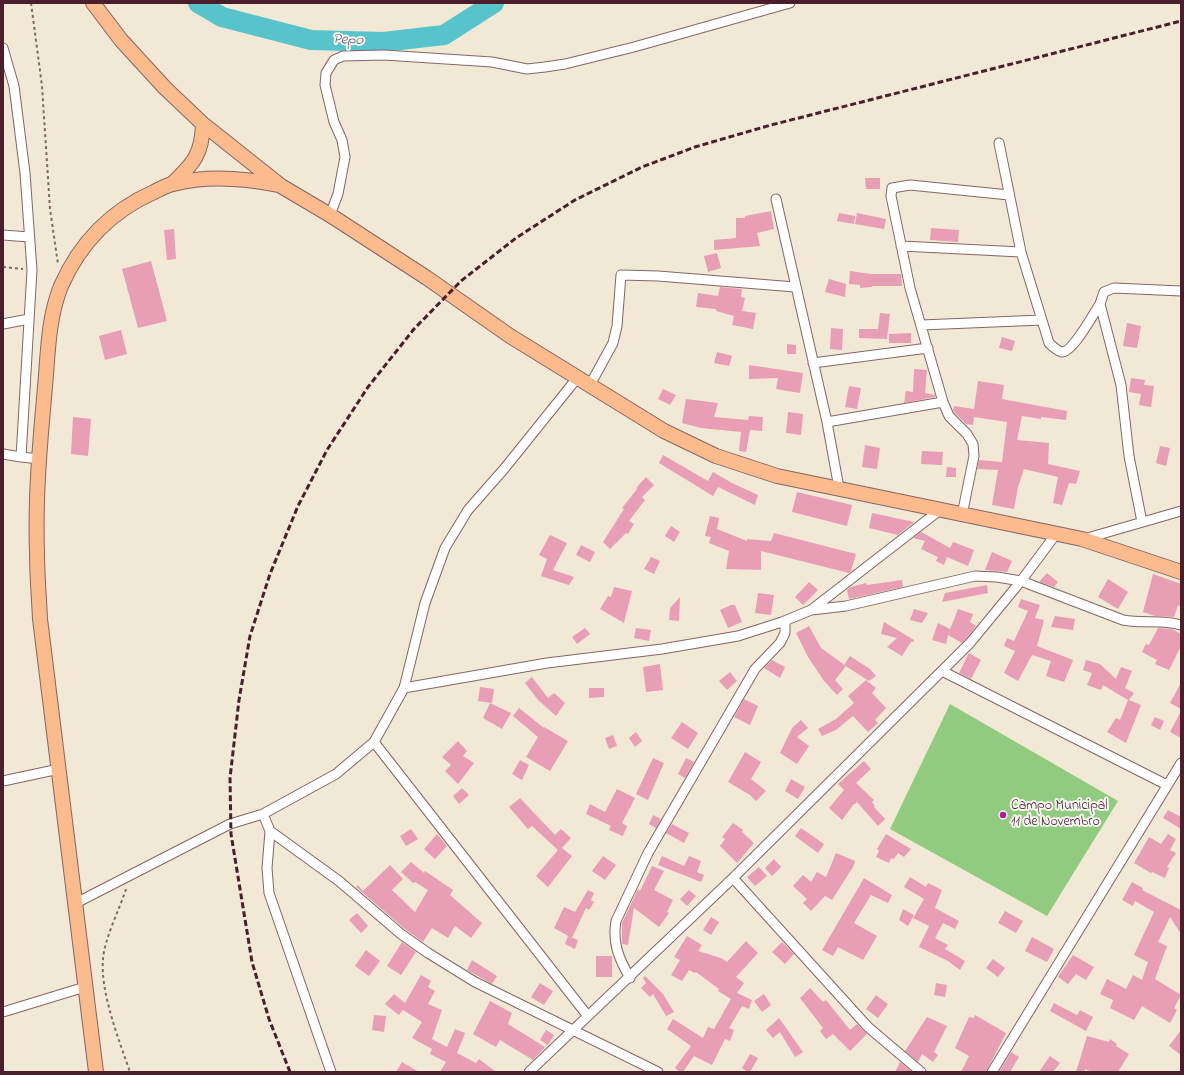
<!DOCTYPE html>
<html>
<head>
<meta charset="utf-8">
<style>
	body { margin:0 }
	#map { position:relative; width:1184px; height:1075px; overflow:hidden; background:#f1e9d5; font-family:"Indie Flower",sans-serif }
	canvas { display:block }
	.frame { position:absolute; inset:0; border:4px solid #4a1f2b; pointer-events:none }
</style>
</head>
<body>
<div id="map">
<canvas width="1184" height="1075"></canvas>
<div class="frame"></div>
</div>
<script>
const ctx = document.querySelector('canvas').getContext('2d');
ctx.lineJoin = 'round';
function paint(path, color) { ctx.fillStyle = color; ctx.fill(path, 'evenodd'); }
function strokePath(path, color, width, dash) { ctx.strokeStyle = color; ctx.lineWidth = width; ctx.lineCap = dash ? 'butt' : 'round'; ctx.setLineDash(dash || []); ctx.stroke(path); }
function drawText(font, color, halo, rows, align = 'center') {
  ctx.font = font + ' "Indie Flower",sans-serif'; ctx.lineWidth = 4; ctx.setLineDash([]); ctx.textBaseline = 'middle'; ctx.strokeStyle = halo; ctx.fillStyle = color; for (const [text, x, y, turn = 0] of rows) {
    ctx.save(); ctx.translate(x, y); ctx.rotate((+turn || 0) * Math.PI / 180); ctx.textAlign = isNaN(turn) ? turn : align; if (halo) ctx.strokeText(text, 0, 0); ctx.fillText(text, 0, 0); ctx.restore();
  }
}
paint(new Path2D(`
	M950 704 1118 801 1047 916 890 829Z`), '#90cb7f');
strokePath(new Path2D(`
	M198 3 222 17 311 40 383 42 444 35 494 3`), '#57c4cc', 20);
paint(new Path2D(`
	M865 178H880V189H866Z
	M771 211 774 229 757 233 760 246 714 250V240L736 238V218H745V216Z
	M839 213 855 216 854 224 837 221Z
	M857 213 886 219 884 229 855 224Z
	M931 228 959 230 958 242 930 240Z
	M174 229 176 259 167 260 164 230Z
	M717 253 721 268 708 272 704 256Z
	M151 261 167 321 138 328 122 269Z
	M850 271 871 274H901L902 286H872V287L860 288V285L849 284Z
	M829 279 846 284 845 297 825 292Z
	M720 287 742 289 741 297 745 298 742 311 756 313 753 329 732 325 734 316 716 311V309L696 307 698 293 718 296Z
	M880 313 890 314 887 339 859 338V329H878Z
	M1127 323 1141 326 1137 348 1123 346Z
	M831 328 843 329 842 350 830 349Z
	M121 330 127 354 105 360 99 336Z
	M911 333V343H889V334Z
	M1002 337 1015 341 1012 351 999 348Z
	M787 344 796 345V354H787Z
	M717 352 732 356 729 366 714 363Z
	M749 365 803 373 800 393 776 389 778 378 749 379Z
	M914 369 927 370 925 393 935 395V397L904 403 906 391 913 392Z
	M1131 378 1145 380 1144 385 1154 386 1151 407 1139 405 1141 394 1129 392Z
	M978 381 1004 385 1002 399 1067 411 1066 420 1041 417V419L1022 416 1017 440 1049 443 1048 464 1080 471 1076 484 1069 483 1062 505 1053 503 1058 477 1024 469 1018 487 1014 509 992 505 998 470 977 469 979 460 1002 462 1007 422 974 417 973 425 966 424 953 411 954 406 974 409Z
	M849 386 861 388 857 409 845 407Z
	M663 389 676 395 670 405 658 399Z
	M686 399 718 403 714 417 748 420 749 416 763 417 762 431 750 430 746 452 739 451 741 432 701 428 682 423Z
	M788 412 803 414 801 435 786 433Z
	M73 417 91 419 88 456 71 454Z
	M865 445 880 448 877 469 862 467Z
	M1160 446 1170 448 1166 466 1156 463Z
	M922 451 943 452 942 465 921 464Z
	M663 455 708 481 713 472 732 483 758 495 755 505 718 487 713 496 659 463Z
	M947 467 956 468V477H946Z
	M646 477 654 485 642 497 645 500 629 521 634 524 628 534 626 533 610 549 603 542 624 509 622 508 637 489 636 488Z
	M797 492 852 505 847 526 792 512Z
	M872 513 914 522 898 535 869 528Z
	M710 516 719 518 717 529 747 541V539L771 541 774 533 856 554 851 571 849 573 761 551V570L726 569 729 551 709 543 711 537 705 536Z
	M671 526 680 532 674 542 665 536Z
	M921 532 950 548 953 542 974 550 968 566 947 557 944 565 936 561 938 557 921 549 925 541 913 538Z
	M550 535 567 543 553 570 574 577 569 585 541 576 547 559 539 555Z
	M581 545 595 552 590 562 576 555Z
	M992 552 1012 561 1007 572 985 570Z
	M651 557 660 561 654 574 644 569Z
	M1047 573 1058 582 1054 587 1039 582Z
	M1153 574 1181 584V607L1178 605 1174 617 1155 616 1143 612Z
	M1108 579 1128 592 1118 609 1098 597Z
	M902 580 903 587 849 599 847 590 851 587 866 583 867 585Z
	M809 582 818 590 803 605 795 597Z
	M987 585 988 593 942 602 945 593Z
	M614 587 632 591 624 623 600 609 608 596 611 597Z
	M758 593 774 595 771 615 755 613Z
	M680 597 679 621 669 620 670 608Z
	M1021 599 1040 605 1035 618 1044 620 1037 646 1073 660 1064 682 1046 676 1051 661 1032 655 1018 681 1004 673 1015 651 1004 646 1007 638 1014 641 1028 611 1018 607Z
	M731 605H735L742 622 728 628 720 610Z
	M914 609 928 613 922 623 910 620Z
	M958 609 973 614 970 622 976 626 966 639 962 643 948 635 946 644 932 640 938 623 950 629 949 632Z
	M1055 616 1075 619 1073 630 1051 627Z
	M884 622 914 640 913 642H911L902 656 887 647 897 638 881 634Z
	M809 626 821 648 846 666 835 680 843 689 837 695 824 681 808 657 796 633Z
	M585 628 590 634 577 644 572 637Z
	M636 628 651 630 649 641 634 638Z
	M1158 628 1172 629 1181 634V646L1169 670 1155 664 1157 660 1142 652 1146 644 1149 645Z
	M969 653 981 660 971 679 959 673Z
	M850 656 870 669 876 676 869 681 844 665Z
	M772 660 785 667 780 678 764 668Z
	M1086 660 1100 664 1116 679 1121 667 1132 671 1125 688 1134 693 1129 700 1141 705 1126 743 1107 732 1116 718 1120 720 1128 700 1103 685 1101 690 1087 685 1092 673 1083 670Z
	M660 664 663 690 646 692 643 667Z
	M730 672 737 681 727 690 719 681Z
	M532 677 548 698 554 693 565 703 556 716 538 700 525 683Z
	M866 680 876 688 872 693 886 708 875 720 878 723 868 732 853 716 836 730 822 736 818 729 836 719 854 703 848 696Z
	M1181 683V709L1170 703Z
	M480 687 494 689 492 703 478 701Z
	M589 688H604V697L589 698Z
	M744 699 758 706 750 725 734 717Z
	M490 703 511 713 502 729 483 718Z
	M519 708 544 728V727L568 741 550 771 526 757 538 737 513 716Z
	M1181 711V738L1170 732Z
	M1155 717 1164 721 1160 730 1151 725Z
	M801 720 808 728 797 737 809 746 797 764 780 753 792 728Z
	M682 722 698 733 688 749 671 738Z
	M636 732 642 741 635 747 629 738Z
	M613 735 617 746 609 749 605 738Z
	M458 741 467 751 463 756 474 763 458 784 445 771 451 765 442 757Z
	M745 752 761 762 751 779 766 791 756 801 750 795 728 782Z
	M653 758 664 763 648 800 636 794Z
	M686 758 694 762 685 778 678 774Z
	M520 760 529 765 522 780 512 774Z
	M864 761 871 769 856 783 874 800 872 802 875 806 874 807 885 819 878 826 857 802 855 804H854L842 820 829 808 844 790 838 784Z
	M791 779 805 787 798 799 785 791Z
	M462 788 469 795 459 804 453 796Z
	M617 789 635 798 622 823 627 826 623 836 609 830 611 826 586 814 590 804 605 812Z
	M520 798 555 835 561 829 571 838 562 848 572 856 548 887 536 876 558 850 532 826 528 829 509 807Z
	M1168 810 1181 817V829L1163 818Z
	M653 815 661 819 656 828 649 824Z
	M733 823 743 830 742 832 754 843 737 863 720 846 725 839 722 837Z
	M672 824 689 833 684 843 666 833Z
	M801 828 824 844 818 853 795 836Z
	M411 829 418 839 406 846 400 836Z
	M437 834 447 846 435 859 424 849Z
	M886 834 911 849 904 857 898 853 894 859 891 858 889 863 876 857 879 851 877 849Z
	M1168 834 1176 839 1170 850 1176 853 1167 867 1169 868 1165 878 1152 872 1151 873 1134 863 1149 837 1161 844Z
	M836 853 855 861 853 867 832 900 825 896 811 911 803 903 807 899 793 886 803 875 811 882 817 872 826 877Z
	M603 856 616 865 605 880 592 871Z
	M662 856 684 866 689 856 701 861 697 872 704 875 701 882 658 865Z
	M774 859 781 867 772 876 765 868Z
	M411 862 424 873 425 871 453 890 450 895 482 923 471 938 455 926 448 938 432 928 423 942 405 929 356 887 358 885 363 891 390 865 403 879 392 890 415 912 428 890 415 882 413 883 401 872Z
	M652 866 664 871 654 890 673 900 667 912 669 913 659 927 634 908 628 945 622 944V923L638 889 640 891Z
	M759 867 767 876 755 886 747 877Z
	M910 877 926 887 928 883 942 890 935 908 959 921 955 929 943 923 935 938 948 945 945 949 965 961 960 970 948 961 919 947 929 926 913 918 924 899 904 887Z
	M864 878 892 895 888 903 871 895 854 923 877 936 863 960 838 947 833 956 822 950Z
	M1132 882 1143 888 1142 890 1181 910V934L1170 917 1158 942 1167 946 1155 979 1181 995 1174 1008 1177 1010 1170 1023 1142 1006 1134 1020 1110 1008 1113 1000 1100 994 1107 979 1126 989 1133 975 1142 980 1148 962 1134 955 1154 912 1135 901 1133 906 1122 900Z
	M588 890 594 893 591 900 594 902 589 910 586 908 572 938 554 928 564 907 575 912Z
	M689 890 696 896 687 906 680 899Z
	M903 909 914 915 908 926 899 920Z
	M1005 911 1023 921 1016 933 998 923Z
	M357 913 368 926 361 933 349 920Z
	M711 917 719 922 711 935 703 930Z
	M568 936 578 940 575 949 565 944Z
	M687 936 702 945 698 951 721 958 727 962 746 941 758 953 736 977 744 983 737 993 752 1000 749 1009 742 1006 729 1028 734 1030 730 1041 725 1039 712 1065 694 1056 683 1072H680L675 1068 691 1046 667 1029 673 1019 703 1038 708 1027 714 1029 731 999 718 991 719 989 696 972 695 973 689 970 682 981 671 975 680 960 674 957Z
	M1032 937 1054 949 1047 962 1025 951Z
	M402 942 416 952 401 975 387 966Z
	M782 942 794 954 785 964 772 952Z
	M366 950 380 961 369 976 355 966Z
	M1073 955 1094 967 1086 980 1076 974 1068 984 1058 977Z
	M596 956H612V977H596Z
	M993 959 1005 968 998 977 986 968Z
	M472 960 497 976 492 984 467 970Z
	M421 975 431 981 428 987 435 991 428 1004 442 1010 432 1039 447 1047 455 1029 465 1033 457 1053 476 1063 479 1059 496 1072H440L446 1062 430 1054 432 1049 412 1038 422 1022 403 1010 399 1015 385 1004 394 994 405 1003Z
	M645 976 663 994 674 1012 666 1016 653 994 650 997 641 988 646 983 643 978Z
	M540 983 553 991 544 1005 531 997Z
	M936 983 947 985 945 997 934 995Z
	M810 988 823 1002 826 1000 850 1030 857 1024 867 1034 850 1051 833 1034 826 1039 820 1031 823 1028 800 998Z
	M764 994 771 1005 762 1012 754 1001Z
	M876 995 888 1004 878 1018 866 1009Z
	M490 1001 512 1013 508 1024 545 1047 533 1060 500 1040 496 1047 473 1034Z
	M1054 1003 1077 1015 1080 1010 1093 1017 1086 1031 1050 1011Z
	M374 1015 386 1016 384 1032 372 1030Z
	M975 1015 1006 1033 986 1072H961L969 1056 955 1048 969 1017 974 1018Z
	M927 1017 947 1026 934 1052 938 1055 933 1062 922 1054 918 1062 905 1051Z
	M779 1018 803 1052 795 1057 780 1032 773 1038 766 1030Z
	M546 1030 554 1035 548 1045 540 1040Z
	M1181 1030V1055L1169 1046Z
	M1087 1036 1109 1042 1110 1039 1117 1044 1116 1046 1129 1054 1118 1072H1092L1085 1069 1084 1072H1076Z
	M1011 1052 1019 1057 1010 1072H999Z
	M750 1054 758 1058 750 1072H748L742 1068Z
	M1050 1056 1060 1063 1053 1072H1039Z
	M402 1062 419 1072H396Z
	M900 1062 912 1072H895Z`), '#e89eb5');
const street = new Path2D(`
	M3 48 14 86 25 173 32 270 21 457 40 459
	M999 143 1021 252 1049 343C1053 347 1057 351 1062 352 1073 352 1094 313 1100 304
	M776 199 827 422 839 488
	M330 215 338 194 345 157 342 140 334 122 325 85 326 73 334 60 343 56 384 55 492 62 527 69 545 67 565 64 634 47 790 3
	M3 235 29 237
	M901 246 1021 252
	M3 324 29 319
	M921 325 1042 320
	M813 363 928 348
	M590 385 613 343 617 326 621 275 658 276 795 287
	M827 422 943 402
	M3 454 21 457
	M962 515 974 456 973 444 967 434 949 416 943 402 910 288 891 196 892 188 910 185 1009 195
	M1142 522 1129 456 1121 385 1100 304 1104 292 1114 288 1181 291
	M1084 539 1181 511
	M811 610 846 606 975 576 997 577 1021 581 1123 620C1143 624 1162 619 1181 625
	M942 671 1167 785
	M404 688 547 663 662 649 738 636 782 622 811 610 940 510
	M374 742 587 1015
	M3 781 59 769
	M263 814 270 831 339 881 401 934 428 953 475 982 658 1072
	M270 831 267 868 269 893 331 1072
	M733 878 868 1027 921 1072
	M74 904 230 824 263 814 336 774 374 742 404 688 425 603 445 548 468 510 504 469 578 377
	M630 978C619 959 612 943 616 921L648 853 755 669 780 643 785 633V621
	M3 1012 85 987
	M529 1072 733 878 970 643 1021 581 1056 534
	M992 1072 1181 763`);
const primary = new Path2D(`
	M93 3 121 40 165 88 203 124 281 186 330 215 427 278 510 336 664 431 716 456 777 476 1082 539 1181 572
	M172 184C194 163 202 154 203 124
	M96 1072 40 619C39 597 37 575 37 553 35 498 40 442 45 387 48 354 48 318 61 286 80 243 111 211 154 192 160 189 167 185 173 184 208 175 243 178 278 185`);
strokePath(street, '#846666', 11);
strokePath(primary, '#846666', 16);
strokePath(new Path2D(`
	M31 3 42 86 50 209 58 264
	M3 267 23 269
	M126 889C120 908 104 940 103 959 100 992 119 1040 130 1072`), '#846666', 2, [3, 3]);
strokePath(street, '#fff', 9);
strokePath(primary, '#fbbb8d', 14);
strokePath(new Path2D(`
	M290 1072 269 1019 252 962 231 834 230 778 239 700 250 636 270 574 298 506 327 450 368 387 414 329 461 281 516 238 575 200 642 167 695 147 771 125 1181 21`), '#4a1f2b', 3, [6, 3]);
for (const [x, y, r, color] of [
	[1003,815,4,"#b5179e"]
]) { const dot = new Path2D(); dot.arc(x, y, r, 0, 2 * Math.PI); ctx.fillStyle = color; ctx.fill(dot); strokePath(dot, '#f6f6f2', 1.5); }
drawText('14px', '#4a1f2b', '#f6f6f2', [
	["Campo Municipal",1011,807],
	["11 de Novembro",1011,823]
], 'left');
drawText('italic 15px', '#4f5963', '#f6f6f2', [
	["Pepo",348,41,2]
]);
</script>
</body>
</html>
